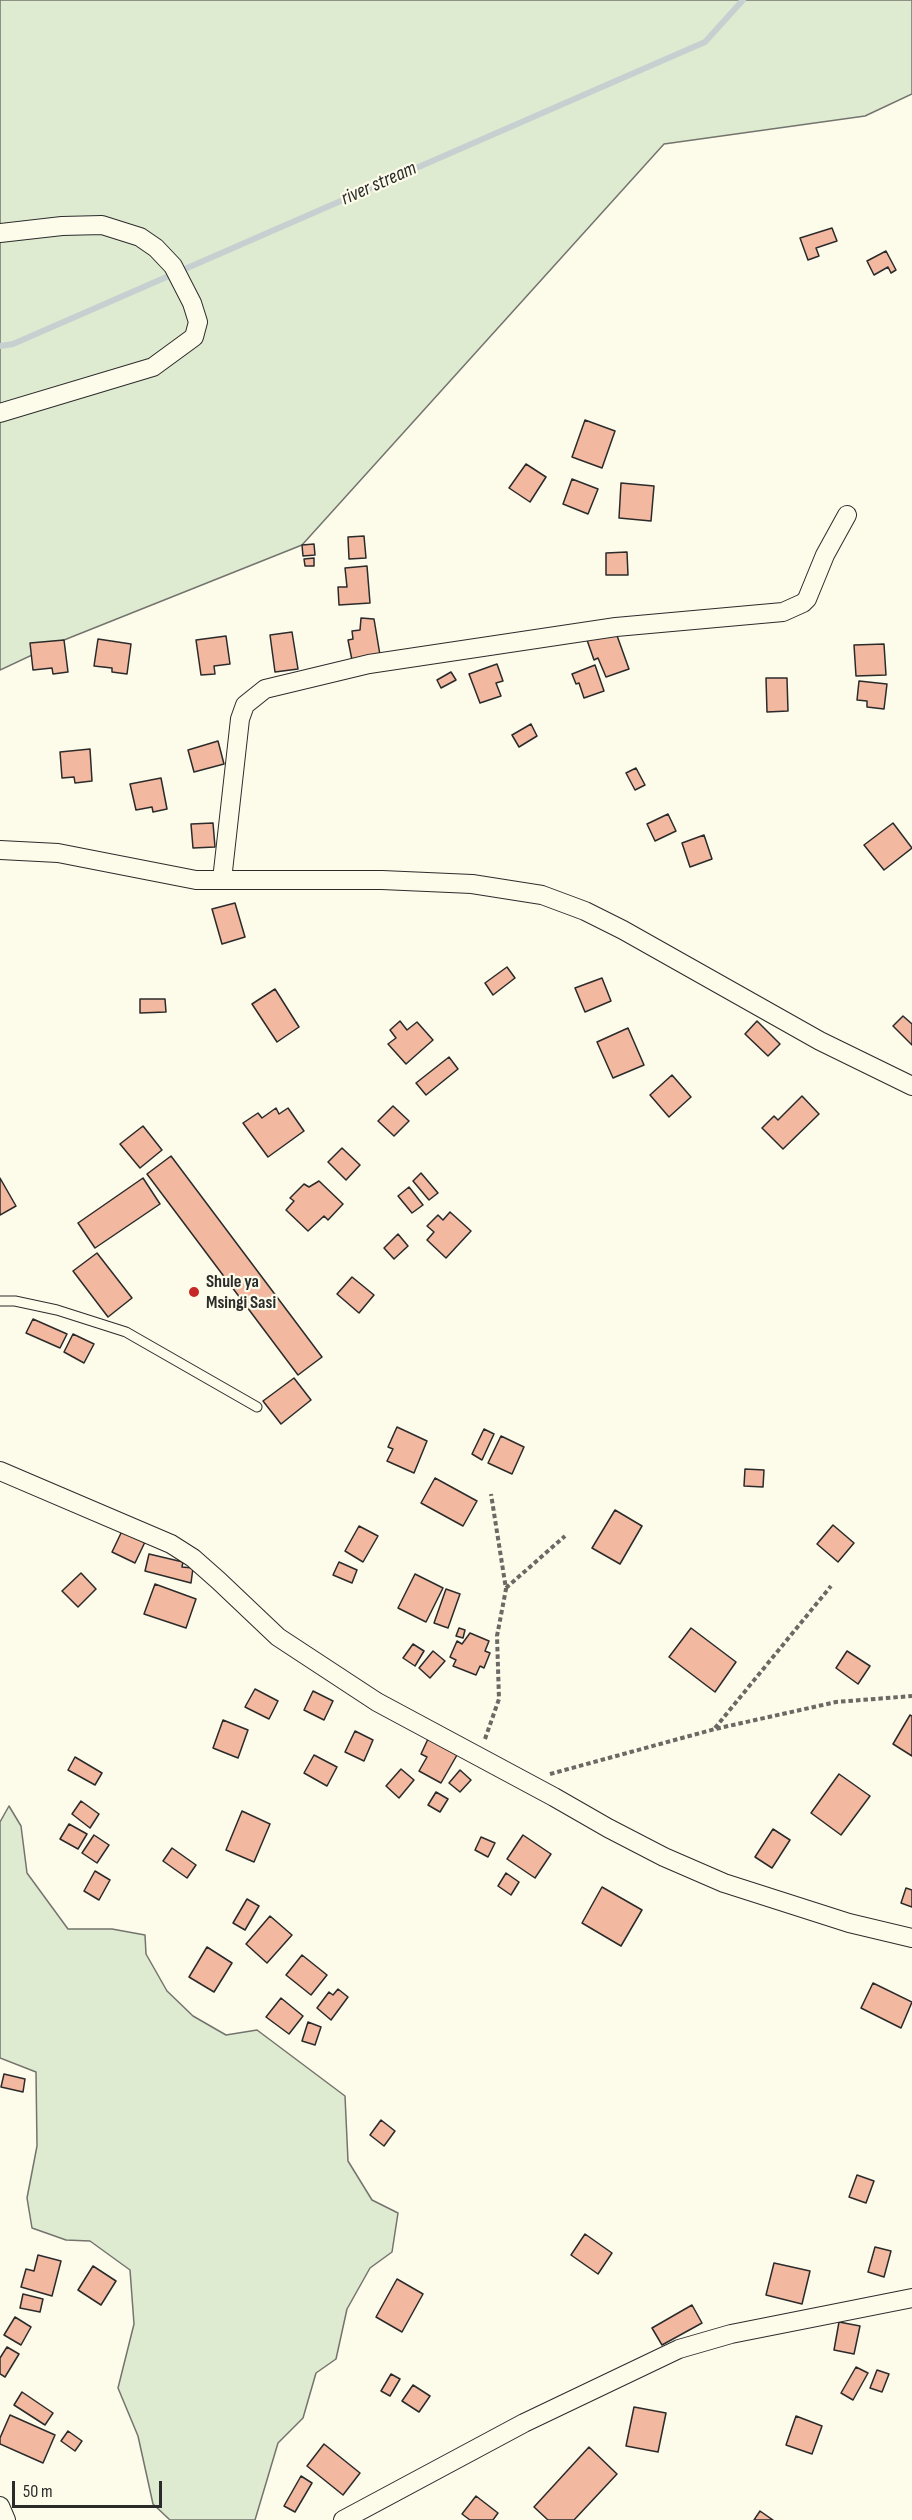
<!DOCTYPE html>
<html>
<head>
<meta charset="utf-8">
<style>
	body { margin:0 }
	#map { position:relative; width:912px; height:2520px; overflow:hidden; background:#fdfbea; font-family:"Sofia Sans Condensed",sans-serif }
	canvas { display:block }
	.scale { position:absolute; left:12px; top:2481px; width:150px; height:27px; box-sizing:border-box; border:3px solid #2b2b2b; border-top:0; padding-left:8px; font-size:18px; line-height:21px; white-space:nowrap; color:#2b2b2b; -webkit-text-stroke:4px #fdfbea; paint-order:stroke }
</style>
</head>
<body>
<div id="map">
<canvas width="912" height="2520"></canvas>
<div class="scale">50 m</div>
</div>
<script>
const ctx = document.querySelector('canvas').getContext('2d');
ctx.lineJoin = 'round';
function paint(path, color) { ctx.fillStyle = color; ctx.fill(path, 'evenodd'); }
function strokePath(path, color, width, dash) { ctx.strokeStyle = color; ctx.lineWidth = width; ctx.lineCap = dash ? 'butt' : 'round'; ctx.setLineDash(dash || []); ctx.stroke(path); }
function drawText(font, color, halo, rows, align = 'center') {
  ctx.font = font + ' "Sofia Sans Condensed",sans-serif'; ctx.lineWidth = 4.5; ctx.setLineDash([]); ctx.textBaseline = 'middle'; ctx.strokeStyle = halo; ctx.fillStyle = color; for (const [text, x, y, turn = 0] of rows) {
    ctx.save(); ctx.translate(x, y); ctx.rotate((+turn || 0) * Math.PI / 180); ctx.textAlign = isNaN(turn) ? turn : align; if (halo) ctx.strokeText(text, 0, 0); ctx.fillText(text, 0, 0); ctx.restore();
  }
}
const green = new Path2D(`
	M0 0H912V94L865 116 664 144 302 545 64 640 0 670Z
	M9 1806 21 1826 27 1873 68 1929H112L145 1935 146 1954 167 1991 193 2016 226 2035 257 2030 345 2096 348 2161 372 2200 398 2213 392 2252 370 2268 347 2309 336 2359 316 2373 303 2418 278 2443 255 2520H170L153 2504 138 2436 118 2388 134 2324 130 2270 90 2241 66 2240 32 2228 27 2198 37 2146 36 2072 0 2058V1822Z`);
paint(green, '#deebd1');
strokePath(green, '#74746e', 1.5);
strokePath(new Path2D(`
	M0 346 13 344 705 42 743 0`), '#c7d0d0', 6);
const building = new Path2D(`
	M832 228 837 241 816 248 819 256 808 260 800 238Z
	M886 251 896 270 891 273 888 267 874 275 867 261Z
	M585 420 615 431 602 468 572 457Z
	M526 464 546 477 530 502 509 488Z
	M572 479 598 489 588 514 563 504Z
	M621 483 654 486 651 521 619 518Z
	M364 536 366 558 349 559 348 537Z
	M314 544 315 555 303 556 302 545Z
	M627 552 628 575H606V553Z
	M314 558V566H305L304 559Z
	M367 566 370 603 339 605 338 587H347L345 568Z
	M361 618 374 619 380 655 352 660 348 640 353 639 352 631 360 630Z
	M615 630 629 669 606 677 598 658 594 660 587 640Z
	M292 632 298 669 275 672 270 635Z
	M226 636 230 664 214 666 215 674 201 675 196 640Z
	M98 639 131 644 127 674 112 672V668L94 666Z
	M64 640 68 672 53 674 52 668 33 670 30 643Z
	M884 644 886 675 856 676 854 645Z
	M497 664 503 681 496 683 501 696 480 703 469 674Z
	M595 665 604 691 584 698 579 683 576 684 572 674Z
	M451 672 456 680 441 688 437 680Z
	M766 678H787L788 711 767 712Z
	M859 681 887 684 884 709 867 707V701L857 700Z
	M531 724 537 736 519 747 512 735Z
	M218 741 224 764 194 772 188 750Z
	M90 749 92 781 75 783 74 777 62 778 60 752Z
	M636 768 645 785 635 790 626 773Z
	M161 778 167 809 153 812 152 807 136 810 130 784Z
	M668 814 676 831 655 841 647 824Z
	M213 823 215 847 193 848 191 824Z
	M893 823 912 848 884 870 864 845Z
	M704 835 712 859 690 867 682 843Z
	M235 903 245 937 222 944 212 909Z
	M507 967 515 978 493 995 485 983Z
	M602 978 611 1001 585 1012 575 988Z
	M275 989 299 1027 277 1042 252 1004Z
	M140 999H165L166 1012 140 1013Z
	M903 1016 912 1024V1045L893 1026Z
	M400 1021 407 1030 417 1022 433 1040 406 1064 388 1044 396 1038 390 1030Z
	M757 1021 780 1044 768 1056 745 1034Z
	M628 1028 644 1065 613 1078 597 1042Z
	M449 1057 458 1069 426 1095 416 1083Z
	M672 1075 691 1097 669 1117 650 1095Z
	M802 1096 819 1114 783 1149 762 1128 774 1116 778 1120Z
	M393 1106 409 1121 394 1136 378 1121Z
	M276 1108 279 1114 288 1108 304 1131 268 1157 243 1123 258 1113 262 1118Z
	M143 1126 162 1150 140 1168 120 1144Z
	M342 1148 360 1165 346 1180 328 1162Z
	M171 1156 322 1357 298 1375 147 1174Z
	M421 1173 438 1193 429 1200 413 1181Z
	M0 1178 16 1206 0 1215Z
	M143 1178 160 1204 95 1248 78 1223Z
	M319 1181 343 1204 328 1220 324 1216 308 1231 286 1210 294 1201 290 1198 304 1184 309 1187Z
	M409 1187 423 1205 412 1213 398 1196Z
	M450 1212 471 1231 446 1258 427 1240 434 1232 427 1226 438 1215 443 1220Z
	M398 1234 408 1246 394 1259 384 1248Z
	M97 1253 132 1298 108 1317 73 1271Z
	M352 1277 374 1295 359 1313 337 1294Z
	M33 1319 67 1334 60 1348 26 1333Z
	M73 1334 94 1344 84 1363 64 1352Z
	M294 1378 311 1400 281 1424 263 1401Z
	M397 1427 427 1441 414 1473 387 1461 393 1449 388 1447Z
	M484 1429 494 1434 482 1460 472 1454Z
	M501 1436 524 1447 512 1474 488 1463Z
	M745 1469 764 1470 763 1487 744 1486Z
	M435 1478 477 1501 463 1526 421 1503Z
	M615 1510 642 1526 620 1564 592 1548Z
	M833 1525 854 1543 838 1562 817 1544Z
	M359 1526 378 1536 363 1562 345 1551Z
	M122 1531 145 1542 135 1563 112 1552Z
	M149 1554 183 1562 182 1567 193 1568 191 1583 145 1571Z
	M339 1562 357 1570 352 1583 333 1575Z
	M81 1573 96 1589 78 1607 62 1591Z
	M415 1574 443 1588 426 1622 398 1608Z
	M155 1584 196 1599 186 1628 144 1614Z
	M446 1589 460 1594 448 1628 434 1623Z
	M459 1628 465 1630 463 1638 456 1636Z
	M691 1628 736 1662 715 1692 669 1657Z
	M470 1633 489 1641 485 1651 490 1653 484 1668 480 1666 476 1675 453 1666 456 1660 450 1657 457 1641 462 1644Z
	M413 1644 424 1651 415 1666 403 1658Z
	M433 1651 445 1661 430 1678 419 1668Z
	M847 1651 870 1666 858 1684 836 1668Z
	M255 1689 278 1701 269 1719 245 1707Z
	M313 1691 333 1701 324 1720 304 1710Z
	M910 1715 912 1716V1756L893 1744Z
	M223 1720 248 1730 238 1758 213 1748Z
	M355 1731 373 1740 364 1761 345 1752Z
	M428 1739 457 1755 441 1783 419 1771 427 1757 421 1754Z
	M314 1755 337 1767 327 1786 304 1773Z
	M75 1757 102 1773 95 1785 68 1770Z
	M401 1769 414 1780 399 1798 386 1786Z
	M460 1770 471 1780 460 1792 449 1783Z
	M839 1774 870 1796 841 1835 811 1813Z
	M436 1792 448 1799 440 1812 428 1805Z
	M81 1801 99 1814 90 1828 72 1814Z
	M242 1811 270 1824 254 1862 226 1850Z
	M69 1824 87 1834 78 1849 60 1839Z
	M773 1829 790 1840 772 1868 755 1857Z
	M94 1835 109 1845 97 1863 82 1853Z
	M523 1835 551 1854 535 1878 507 1859Z
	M481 1837 495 1843 488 1857 475 1850Z
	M172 1848 196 1865 187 1878 163 1861Z
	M95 1871 110 1880 99 1900 84 1891Z
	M506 1873 519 1882 511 1895 498 1886Z
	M602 1887 642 1910 621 1946 582 1923Z
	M906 1888 912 1890V1907L901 1903Z
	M247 1899 259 1906 245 1930 233 1923Z
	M270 1916 292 1935 267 1963 246 1944Z
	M207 1947 232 1963 214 1992 189 1977Z
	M302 1955 327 1975 311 1995 286 1975Z
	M873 1983 912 2002 901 2028 861 2008Z
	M338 1989 348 1997 331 2020 317 2008 329 1992 333 1995Z
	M281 1998 303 2016 289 2034 266 2017Z
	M308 2022 321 2027 315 2045 302 2041Z
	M4 2074 25 2079 23 2092 1 2087Z
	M381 2120 395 2131 384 2146 370 2135Z
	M857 2175 874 2181 866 2203 849 2197Z
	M585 2234 612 2253 598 2274 571 2255Z
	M875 2247 891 2251 884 2277 868 2272Z
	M38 2255 61 2261 52 2296 21 2287 26 2269 34 2271Z
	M774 2263 810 2271 802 2304 766 2295Z
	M93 2266 116 2281 101 2305 78 2290Z
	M397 2279 423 2294 402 2332 376 2317Z
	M23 2294 43 2299 40 2312 20 2308Z
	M692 2305 702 2323 662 2345 652 2328Z
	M15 2317 31 2327 21 2345 4 2335Z
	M839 2322 860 2326 854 2354 834 2350Z
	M7 2347 19 2354 5 2377 0 2374V2358Z
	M856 2367 868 2373 853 2400 841 2393Z
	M877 2370 889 2374 882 2392 870 2388Z
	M391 2374 400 2379 390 2396 381 2391Z
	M413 2385 430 2396 419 2412 402 2401Z
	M22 2392 53 2413 45 2425 14 2405Z
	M634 2407 666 2413 658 2452 626 2446Z
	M10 2415 55 2435 43 2463 0 2444V2438Z
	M796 2416 822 2426 812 2454 786 2445Z
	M68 2431 82 2441 75 2451 61 2441Z
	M324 2444 360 2473 343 2495 307 2466Z
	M589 2447 617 2474 574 2520H548L534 2507Z
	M301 2476 312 2483 295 2512 284 2506Z
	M476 2496 498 2513 493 2520H470L462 2514Z
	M760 2511 773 2520H754Z`);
paint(building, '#f2b8a0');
strokePath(building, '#2b2b2b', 1.5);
const lane = new Path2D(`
	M0 1301H15L57 1310 126 1332 257 1407`);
const street = new Path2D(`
	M0 233 62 226 102 225 140 237 156 248 173 266 192 303 198 322 194 337 153 367 0 413
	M0 850 58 853 196 880H382L472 884 542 895 585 911 623 930 820 1041 912 1086
	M222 880 240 719 245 705 265 689 369 664 616 627 783 612 803 603 807 599 825 555 847 515
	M0 1471 171 1544 193 1558 219 1581 278 1637 377 1702 554 1797 608 1828 664 1857 724 1883 849 1923 912 1938
	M0 2506 6 2520
	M343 2520 524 2423 679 2349 731 2334 912 2298`);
strokePath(lane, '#2b2b2b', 11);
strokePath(street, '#2b2b2b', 20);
strokePath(new Path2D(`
	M506 1588 565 1536
	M715 1728 831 1586
	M485 1739 499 1699 497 1636 506 1589 491 1494
	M550 1774 715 1729 836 1702 912 1696`), '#6a6964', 4, [4.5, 3]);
strokePath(lane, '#fdfbea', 9);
strokePath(street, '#fdfbea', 18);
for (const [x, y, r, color] of [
	[194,1292,6,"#c62828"]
]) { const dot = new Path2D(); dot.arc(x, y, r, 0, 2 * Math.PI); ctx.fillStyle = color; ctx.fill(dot); strokePath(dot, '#fdfbea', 2); }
drawText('bold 18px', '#2b2b2b', '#fdfbea', [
	["Shule ya",206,1282],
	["Msingi Sasi",206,1303]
], 'left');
drawText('italic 20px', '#2b2b2b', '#fdfbea', [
	["river stream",379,184,-24]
]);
</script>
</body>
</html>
